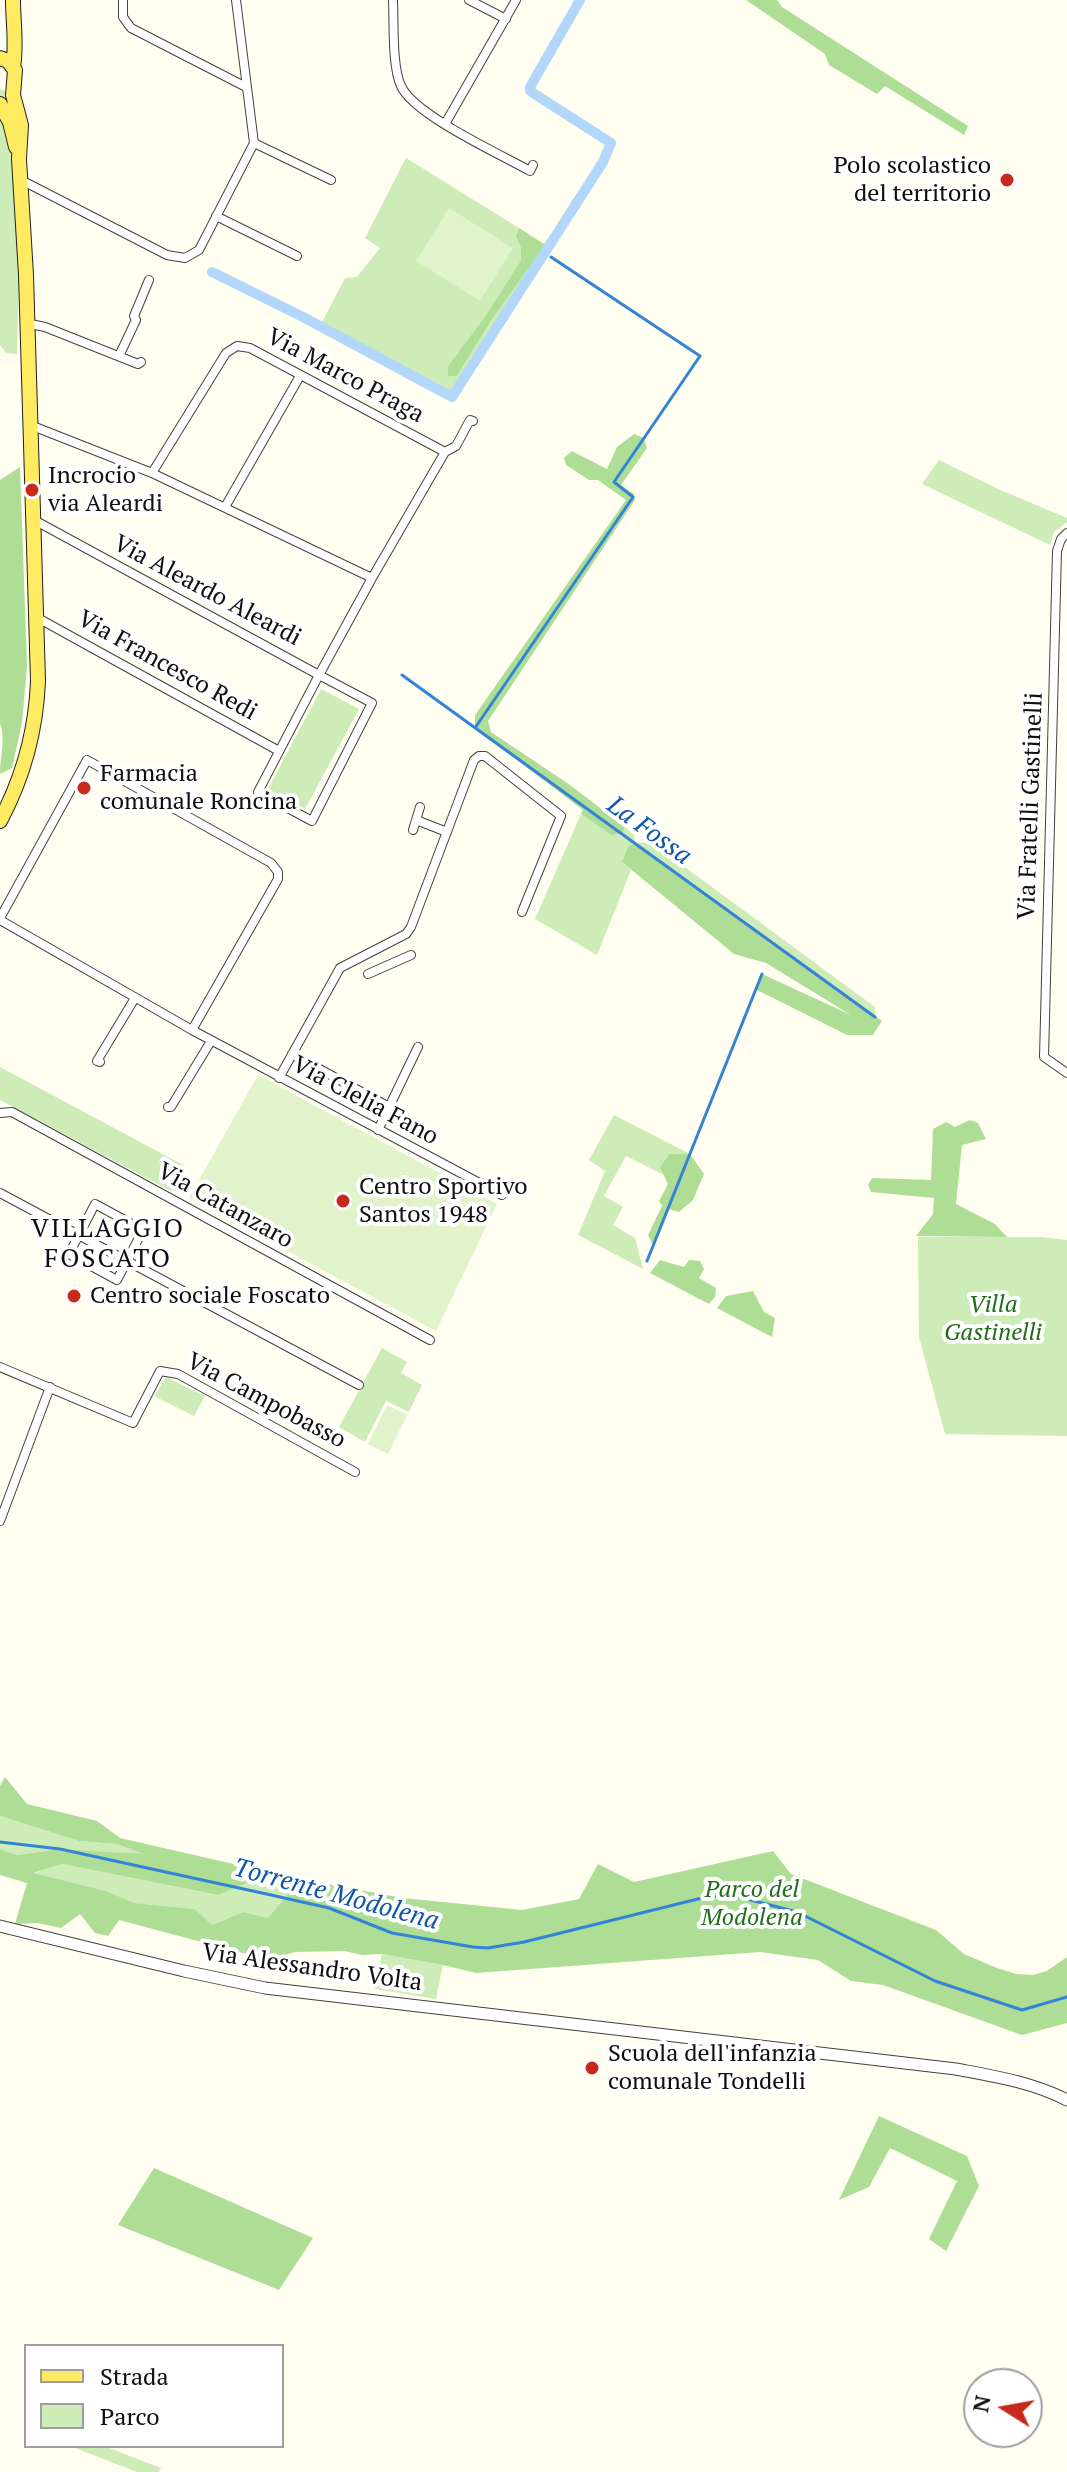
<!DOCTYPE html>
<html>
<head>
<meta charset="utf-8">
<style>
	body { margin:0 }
	#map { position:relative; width:1067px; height:2472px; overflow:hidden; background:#fffef1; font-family:"PT Serif",serif }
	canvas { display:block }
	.legend { position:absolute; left:24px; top:2344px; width:260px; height:104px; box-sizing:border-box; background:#fff; border:2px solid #9f9f9f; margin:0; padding:10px 14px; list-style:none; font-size:24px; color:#0f0f0f }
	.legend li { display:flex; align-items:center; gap:16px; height:40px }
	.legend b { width:40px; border:2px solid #9f9f9f }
	.north { position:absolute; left:963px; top:2368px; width:80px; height:80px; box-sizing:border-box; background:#fff; border:2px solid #9f9f9f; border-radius:50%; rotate:281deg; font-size:22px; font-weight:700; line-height:32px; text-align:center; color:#0f0f0f }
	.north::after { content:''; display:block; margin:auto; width:28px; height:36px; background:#c8291d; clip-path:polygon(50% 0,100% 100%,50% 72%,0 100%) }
</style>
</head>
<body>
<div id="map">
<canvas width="1067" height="2472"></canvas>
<ul class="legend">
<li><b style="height:10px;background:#ffeb61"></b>Strada</li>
<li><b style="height:22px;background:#cdecb7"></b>Parco</li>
</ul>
<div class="north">N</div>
</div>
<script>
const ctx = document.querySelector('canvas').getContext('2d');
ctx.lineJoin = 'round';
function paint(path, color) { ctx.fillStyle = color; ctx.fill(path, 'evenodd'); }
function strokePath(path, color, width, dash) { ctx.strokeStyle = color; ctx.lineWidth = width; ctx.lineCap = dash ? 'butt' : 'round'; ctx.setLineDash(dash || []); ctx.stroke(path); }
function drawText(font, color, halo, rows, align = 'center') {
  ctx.font = font + ' "PT Serif",serif'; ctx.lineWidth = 8; ctx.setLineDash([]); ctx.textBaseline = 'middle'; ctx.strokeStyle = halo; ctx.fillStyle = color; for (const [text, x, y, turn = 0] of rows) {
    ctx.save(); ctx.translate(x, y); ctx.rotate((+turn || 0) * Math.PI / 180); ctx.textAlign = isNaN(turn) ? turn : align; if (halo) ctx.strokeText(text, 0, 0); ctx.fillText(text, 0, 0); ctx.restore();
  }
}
paint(new Path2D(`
	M0 89 9 93 19 269 17 354 6 353 0 345Z
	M406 158 519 228 516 236 521 248V260L486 315 448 366 457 376 491 321 528 269 534 267 452 397 320 326 345 278 357 277 380 248 365 238Z
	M939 460 998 489 1067 518V522L1054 532 1050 545 922 484Z
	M321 689 359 709 305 809 268 789Z
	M581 814 611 835 622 834 625 827 634 835 635 843 649 842 667 854 875 1007V1017L622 862 631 870 597 955 535 919Z
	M0 1067 185 1166 171 1191 0 1100Z
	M614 1115 690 1154H669L660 1167 664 1175 626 1156 604 1196 623 1207 613 1225 635 1238 643 1269 578 1235 605 1171 589 1160Z
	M918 1237H1042L1067 1240V1436L945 1434 919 1337Z
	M382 1348 407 1362 401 1373 422 1385 409 1412 386 1401 365 1442 339 1427Z
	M166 1377 205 1396 194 1416 154 1396Z
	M0 1816 79 1841 117 1844 148 1855 60 1849 17 1855 0 1849Z
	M62 1864 218 1895 273 1873 300 1879 268 1918 243 1912 212 1925 195 1909 133 1903 106 1891 31 1874Z
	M382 1954 443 1965 436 1999 375 1989Z
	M70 2446H104L161 2468 159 2472H137Z`), '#cdecb7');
paint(new Path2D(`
	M746 0H777L782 7 968 126 964 135 885 86 877 94 829 65 825 54Z
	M519 228 544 244 551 235 554 245 540 266 528 269 491 321 457 376H448V366L486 315 521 260V248L516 236Z
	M634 434 644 438 647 448 621 485 634 494 635 500 488 721 491 732 570 785 625 827 622 834 611 835 581 814 583 810 475 728V715L626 500 598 480H589L566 465 564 458 572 451 607 469 617 447Z
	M20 467 27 666 22 723 12 768 0 774C0 756 6 739 0 723V480Z
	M635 843 882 1021 873 1035H847L755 989 762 974 851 1015 766 963 734 954 622 862 628 847Z
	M970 1120 978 1123 986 1139 962 1145 956 1204 995 1224 1007 1237 916 1236 933 1214 934 1198 871 1192 868 1185 872 1178 931 1180 933 1129 946 1122 955 1127Z
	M669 1154H690L704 1174 693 1200 679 1212 668 1209 653 1246 648 1235 662 1206 659 1201 668 1184 660 1167Z
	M660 1260 684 1267 689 1260 700 1261 704 1269 699 1278 716 1288 715 1297 709 1304 650 1273Z
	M753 1291 764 1312 775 1318 772 1337 717 1308 726 1296Z
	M5 1777 27 1804 97 1821 120 1838 273 1873 218 1895 62 1864 33 1873 106 1891 134 1903 195 1909 212 1925 243 1912 268 1918 300 1879 403 1898 522 1910 579 1899 598 1864 634 1882 773 1851 791 1874 936 1930 964 1954 997 1968 1016 1974 1033 1975 1047 1971 1067 1957V2023L1022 2035 883 1985 851 1981 818 1960 760 1952 476 1973 443 1965 382 1954 362 1955 345 1951 295 1952 269 1960 119 1920 108 1936 95 1933 80 1914 61 1928 38 1923 15 1924 27 1883 0 1875V1849L17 1855 60 1849 144 1854 117 1844 79 1841 0 1816V1786Z
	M879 2116 967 2156 979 2186 946 2251 929 2239 957 2181 890 2148 869 2187 839 2200Z
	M154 2168 313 2238 279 2290 118 2225Z`), '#aede96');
paint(new Path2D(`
	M449 208 513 248 480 301 416 261Z
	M258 1075 497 1204 436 1331 189 1198Z
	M387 1405 407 1415 388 1454 368 1444Z`), '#e0f3ca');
strokePath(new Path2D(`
	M402 675 875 1017
	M475 728 633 497 614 482 700 356 551 257
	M647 1261 762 974
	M0 1842 60 1849 262 1893 329 1908 392 1933 473 1947 488 1948 524 1942 710 1896 739 1897 797 1912 935 1981 1022 2010 1067 1997`), '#3483d6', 3);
strokePath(new Path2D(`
	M212 272 303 317 452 397 603 162 611 143 530 91V87L580 0`), '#b2d7fa', 10);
const minor = new Path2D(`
	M123 0V17L131 28 246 87
	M393 0C394 23 392 67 401 86 414 115 500 154 530 171L533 165
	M469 0 506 19
	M445 124 516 0
	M254 143 331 180
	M21 180 167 255 185 258 199 250 254 143 236 0
	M216 216 297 256
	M26 323 45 327 138 364 141 362
	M119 356 136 320 134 316 149 280
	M30 425 152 473 372 578
	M152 473 226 353 237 346 250 348 445 452 456 446 470 420 473 421
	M225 507 300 376
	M34 520 319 675 258 792 312 821 372 703 319 675 372 578 445 452
	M1067 533 1061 539 1057 551 1044 1057 1067 1073
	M36 617 279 751
	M416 820 447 832
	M413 830 420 807
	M0 918 87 760 271 863 278 872V879L192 1030
	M0 920 192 1030 502 1195
	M368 974 411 955
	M292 1054 389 1107
	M100 1062 97 1061 135 998
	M279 1078 340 968 406 934 411 927 474 760 479 756H485L561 816 522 912
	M168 1107H171L211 1041
	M0 1113 12 1112 430 1340
	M378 1130 418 1047
	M0 1193 359 1385
	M95 1204 143 1230 117 1280 69 1254Z
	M0 1367 133 1423 160 1371 178 1374 355 1472
	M0 1521 50 1387`);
const tertiary = new Path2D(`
	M0 1926 184 1971 265 1988 956 2069C993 2076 1032 2082 1067 2100`);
const primary = new Path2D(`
	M13 0C13 23 17 44 13 67
	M0 58 8 61 15 70 13 95 21 125 19 159 26 275 38 681C36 732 24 776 0 821
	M0 104 10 122 16 147`);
strokePath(minor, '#424242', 10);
strokePath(tertiary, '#424242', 13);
strokePath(primary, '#202020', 16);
strokePath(minor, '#fff', 8);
strokePath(tertiary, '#fff', 11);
strokePath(primary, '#ffeb61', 14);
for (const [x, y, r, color] of [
	[1007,180,8,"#c8291d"],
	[32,490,8,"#c8291d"],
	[84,788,8,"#c8291d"],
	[343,1201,8,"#c8291d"],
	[74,1296,8,"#c8291d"],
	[592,2068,8,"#c8291d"]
]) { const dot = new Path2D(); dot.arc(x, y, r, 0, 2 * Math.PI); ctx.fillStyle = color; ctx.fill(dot); strokePath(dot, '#fff', 3); }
drawText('24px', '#0f0f0f', '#fff', [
	["Polo scolastico",991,166,"right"],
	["del territorio",991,194,"right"],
	["Incrocio",48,476],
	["via Aleardi",48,504],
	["Farmacia",100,774],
	["comunale Roncina",100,802],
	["Centro Sportivo",359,1187],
	["Santos 1948",359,1215],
	["Centro sociale Foscato",90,1296],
	["Scuola dell'infanzia",608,2054],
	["comunale Tondelli",608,2082]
], 'left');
drawText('24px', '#0f0f0f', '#fff', [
	["Via Marco Praga",345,376,28],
	["Via Aleardo Aleardi",207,591,28],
	["Via Francesco Redi",167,666,29],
	["Via Fratelli Gastinelli",1031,806,-88],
	["Via Clelia Fano",365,1101,28],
	["Via Catanzaro",225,1206,29],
	["Via Campobasso",266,1401,28],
	["Via Alessandro Volta",312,1968,8]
]);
drawText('italic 24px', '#226c1a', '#fff', [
	["Villa",993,1305],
	["Gastinelli",993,1333],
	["Parco del",752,1890],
	["Modolena",752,1918]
]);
drawText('italic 26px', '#0f55a9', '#fff', [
	["La Fossa",649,831,36],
	["Torrente Modolena",336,1895,15]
]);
ctx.letterSpacing = '2px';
drawText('26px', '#0f0f0f', '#fff', [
	["VILLAGGIO",108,1230],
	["FOSCATO",108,1260]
]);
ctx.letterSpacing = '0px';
</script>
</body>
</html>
